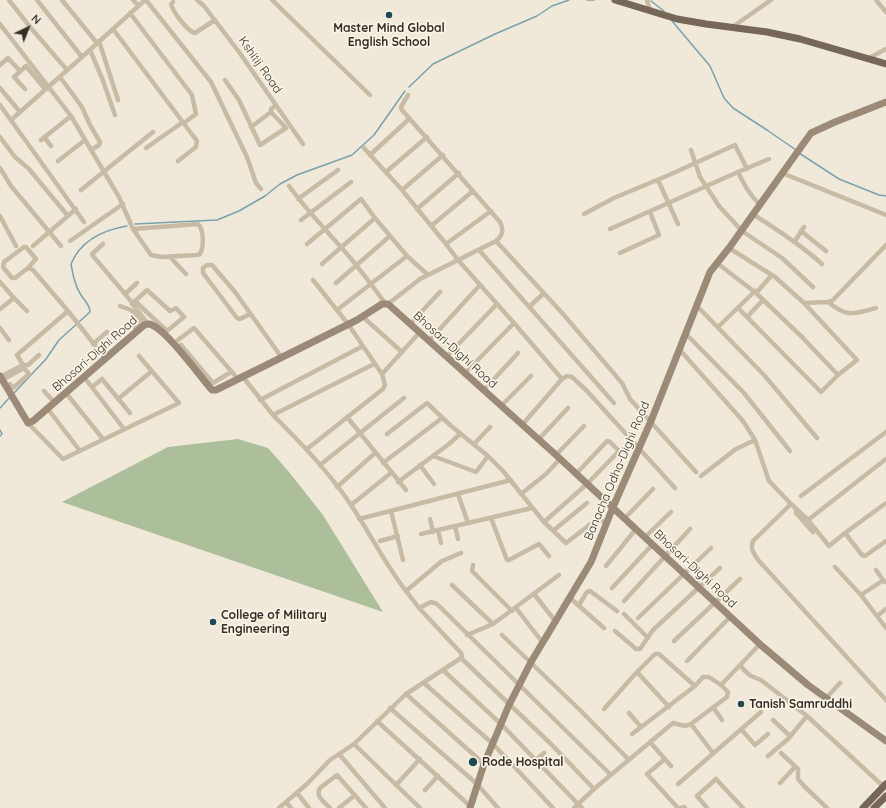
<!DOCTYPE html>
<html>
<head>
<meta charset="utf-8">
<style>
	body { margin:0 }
	#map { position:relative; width:886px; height:808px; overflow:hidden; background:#f0e9d9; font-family:Quicksand,sans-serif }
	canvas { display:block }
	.north { position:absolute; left:8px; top:8px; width:40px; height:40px; -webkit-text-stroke:3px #f8f3e5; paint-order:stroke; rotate:43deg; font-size:11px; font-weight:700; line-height:16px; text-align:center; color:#342d26 }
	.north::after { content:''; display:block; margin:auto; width:14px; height:18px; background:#342d26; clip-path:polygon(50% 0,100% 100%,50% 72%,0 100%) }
</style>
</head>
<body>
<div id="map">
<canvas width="886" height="808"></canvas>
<div class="north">N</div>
</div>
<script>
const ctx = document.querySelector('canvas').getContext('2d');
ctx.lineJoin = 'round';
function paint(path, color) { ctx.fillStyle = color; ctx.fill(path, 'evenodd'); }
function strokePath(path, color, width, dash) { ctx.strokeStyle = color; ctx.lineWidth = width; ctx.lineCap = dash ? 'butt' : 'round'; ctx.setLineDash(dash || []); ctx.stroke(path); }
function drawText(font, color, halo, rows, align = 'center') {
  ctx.font = font + ' Quicksand,sans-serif'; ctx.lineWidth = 3.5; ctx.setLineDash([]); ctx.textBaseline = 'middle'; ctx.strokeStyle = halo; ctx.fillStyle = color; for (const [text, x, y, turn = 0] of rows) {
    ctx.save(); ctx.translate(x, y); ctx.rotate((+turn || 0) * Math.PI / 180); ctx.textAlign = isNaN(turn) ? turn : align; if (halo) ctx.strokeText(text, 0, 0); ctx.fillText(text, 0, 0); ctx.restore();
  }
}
paint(new Path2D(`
	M238 439 268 448 289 472 323 515 383 612 62 502 168 447Z`), '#acbf9a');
strokePath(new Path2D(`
	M587 0H594
	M651 1 664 11
	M672 21 710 66 724 98 733 108 767 130 796 150
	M409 87 433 64 495 34 537 16 552 6 569 0
	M799 153 839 179 879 195 886 196
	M135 224 217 220 239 211 265 196 280 184 297 175 352 155 374 135 405 91
	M14 393 46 359 59 340 90 312C90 305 84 300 81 295 75 286 73 275 71 264 81 240 103 230 127 226
	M0 408 10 397
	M0 430 2 434 0 436`), '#79a2ac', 1.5);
strokePath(new Path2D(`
	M9 0 30 27 67 70
	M37 0 82 57 145 0
	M62 0 97 43
	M133 0 139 6
	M146 0 211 82 247 157 256 183 261 189
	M197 0 204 6 239 52 303 144
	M272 0 370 95
	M647 0 650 11
	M876 0 886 12
	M173 2 171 4C173 12 187 31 195 33L215 20
	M130 13 192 95 196 114 184 123
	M0 24 71 116 119 197 133 229 151 255 161 257 197 255 200 254C204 247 204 229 198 224L133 229
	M731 28 771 0
	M113 29 197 141 196 147 178 161
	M99 41 118 100
	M90 50 102 78 115 115
	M869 58 886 49
	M0 65 8 58 20 71
	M60 77 82 107 90 125 100 142 99 145 91 150
	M225 80 239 100 260 145 286 128 271 112V109L276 105
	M0 88 20 112
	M25 89 14 77 26 66 45 89
	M0 105 84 222
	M11 120 82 57
	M251 127 271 112
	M0 137 15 157 29 169 68 216
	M44 137 51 146
	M41 140 71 116
	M146 148 183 122
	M364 148 402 190 446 244 458 260 514 323 562 379 522 425
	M691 150 700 177 719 206 742 231 782 258 813 287
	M370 155 409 119
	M58 161 85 140
	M0 168 11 186 61 246
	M386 172 427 137
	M738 172 769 159
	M782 173 886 215
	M658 180 678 224
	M289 186C305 208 323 227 341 247 357 265 371 284 385 303
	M81 190 153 132
	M402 190 443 155
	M298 199 338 170
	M417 209 459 173
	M584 214 614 198 669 175 735 145 747 169
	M754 215C778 230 801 245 822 264
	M0 216 16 246
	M301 220 351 182
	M431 226 473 191
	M610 229 738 172C745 186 749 194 760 205
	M801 231 826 251
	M70 241 123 204
	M496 241 563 314 622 383 630 399 696 472
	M795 241 804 227
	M103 244 92 254 93 256 126 295 148 324
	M307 244 361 199 375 218 407 256 428 275
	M446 244 491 211
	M33 246 76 209
	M479 250 614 403
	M620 253 659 235 650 212
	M170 257 186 274
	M717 263 756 293 802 337 838 375 857 360 804 303 775 277 729 248
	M322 264 375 218
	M28 268 36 259 26 247H24L4 262 3 267 12 278H15L28 268 33 270 68 311 105 358
	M0 282 14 298 27 311
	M336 283 390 236
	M756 293 772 275
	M125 294 137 283
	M763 300 747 317 821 392 838 375
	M828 302C848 318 852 314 876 308
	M804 303 828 302 832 301 886 245
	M132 304 146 291 147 290 170 311 176 308 184 317 167 331 135 301
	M388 304 420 279 496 241C503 235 504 230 500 222L402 110 401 107 408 95
	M696 305 764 375 817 438
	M120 306 131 310 142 320V321L135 328 137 331
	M529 307 544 293
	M738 308 747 317
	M0 309 14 298
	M337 310 407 256
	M250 314 240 319 237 318 203 273V268L207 265H212L235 292 282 358
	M363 317 402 352
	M410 324 440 292
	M718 327 755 291
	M0 328 9 340
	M686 334 744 393 790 451
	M178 340 194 328 238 379
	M429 341 480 285
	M93 344 107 332
	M181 345 213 383 231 372
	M679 349 743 421 755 440 769 481 791 504
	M446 357 497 304
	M23 365 17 355 68 311
	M382 374 419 333
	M464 374 514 323
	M0 377 23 365H28L39 355
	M84 377 124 429
	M243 377 273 415 374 364
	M562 379 567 376 572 377 587 391 675 488
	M2 380 24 368 29 374 13 388 10 384 6 386
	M92 387 102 379 130 413
	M44 391 55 403
	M483 391 518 353
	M66 393 103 439
	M118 399 152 371
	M260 400 363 346
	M501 406 531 376
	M48 409 80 451
	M273 415C301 443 329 472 351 505 370 533 385 564 406 591
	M347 417 406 490
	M28 423 63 459 179 403 139 356
	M387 434 427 403 450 425 488 456 503 471 544 522 587 484 619 451 610 442 607 441 576 474
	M539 439 568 408
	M474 444 490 427
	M307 449 383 389 385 385 382 374 348 324 313 280
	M556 455 584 426
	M433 456 476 472 488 456
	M383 463 442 418
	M320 465 404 398
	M420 465 434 484
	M701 476 736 449 755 440
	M398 482 449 444 460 434
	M337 487 375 453
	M458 494 468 523
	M521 494 546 474 560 459
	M801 496 886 432
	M886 503 845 533 862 555 865 556 886 541
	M351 505 391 473
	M796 509V513L813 532
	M391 511 403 560
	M491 518 507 560H509L539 544 549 556
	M625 518 653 489
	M359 519 511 480
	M430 519 433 532
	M808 520 886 459
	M544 522 566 543 596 520 607 522
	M455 526 458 539
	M438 530 441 543
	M554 530 587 503
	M845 533 829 546 808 520 791 504 753 541C750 550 754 554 759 561L886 700
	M421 534 532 508
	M645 537 671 512
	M380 541 398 536
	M461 553 442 561 406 591 419 608 431 602 437 604 611 775
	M473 565 472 571 512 611
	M606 566 636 529
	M835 567 861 595 886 628
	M876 570 884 581
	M452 585 493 624
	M612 588 652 545
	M534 594 556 622
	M861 595 882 581 886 582
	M570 598 604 628
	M624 601 690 529
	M579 605 587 592 590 591 617 611
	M516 608 543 643
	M624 614 648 638
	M877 616 886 609
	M638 618 711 548
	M615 631 636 649H640L653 630 720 568
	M467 635 493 624 559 575
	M502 635 582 712 629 760
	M674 641 740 579
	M461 658 551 744 594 789
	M687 661 730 617
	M740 665 745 671 751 676 761 680 807 716 883 786
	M444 671 501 724 582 808
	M637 672 669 707
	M424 683 493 744 553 808
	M406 694 484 764
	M826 698 840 683
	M713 707 722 720
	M390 708 477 784 498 808
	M604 709 637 672 655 654H659L695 686
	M629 713 641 727
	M773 720 790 736
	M377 721 470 806
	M691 724 727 697 728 692 721 685 760 644
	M741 729 755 745 768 734
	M632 734 695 686 703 677H709L721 685
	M650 742 671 766
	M354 744 420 808
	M781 753 798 769V779L805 787 827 808
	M339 754 385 808
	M768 756 788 739 807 716
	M665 759 647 774 678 808
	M536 760 544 753
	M780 783 795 767
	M678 784 761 712
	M396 785 420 759
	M425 790 438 776
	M297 793 309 808
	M286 802 291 808
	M279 808 307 784 330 760 354 744 406 694 461 658 462 656 461 653 419 608
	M330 808C324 802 315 796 320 788L337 775 366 808
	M339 808 355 795
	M574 808 594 789 673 723 685 726 691 724 713 753
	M681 808 684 807 685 808
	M707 808 697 796 716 779 743 808`), '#c8bba5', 4.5);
strokePath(new Path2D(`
	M0 376 28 423 33 421 143 326C146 324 148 323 152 325 167 331 199 375 212 390H216L357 320 382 304H388L556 455 762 646 808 685 886 741
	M470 808 484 764 509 705 531 662 591 562 613 507 651 421 710 272 729 248 811 133 835 122 886 102`), '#9b8a77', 7);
strokePath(new Path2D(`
	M615 0 677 19 706 24 767 32 800 39 886 64
	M863 808 886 784
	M874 808 886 796`), '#766758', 7);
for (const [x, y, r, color] of [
	[389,15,4,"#1d4854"],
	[213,622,4,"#1d4854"],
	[741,704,4,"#1d4854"],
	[473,762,5,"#1d4854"]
]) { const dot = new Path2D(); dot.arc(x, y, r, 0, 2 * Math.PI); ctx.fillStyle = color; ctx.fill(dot); strokePath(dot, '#f8f3e5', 1.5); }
drawText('bold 12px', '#342d26', '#f8f3e5', [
	["Master Mind Global",389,28,"center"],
	["English School",389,42,"center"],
	["College of Military",221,615],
	["Engineering",221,629],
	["Tanish Samruddhi",749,704],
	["Rode Hospital",482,762]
], 'left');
drawText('12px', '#342d26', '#f8f3e5', [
	["Kshitij Road",260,65,55],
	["Bhosari-Dighi Road",455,350,42],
	["Bhosari-Dighi Road",95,354,-41],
	["Banacha Odha-Dighi Road",617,471,-67],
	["Bhosari-Dighi Road",695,569,43]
]);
</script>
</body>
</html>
